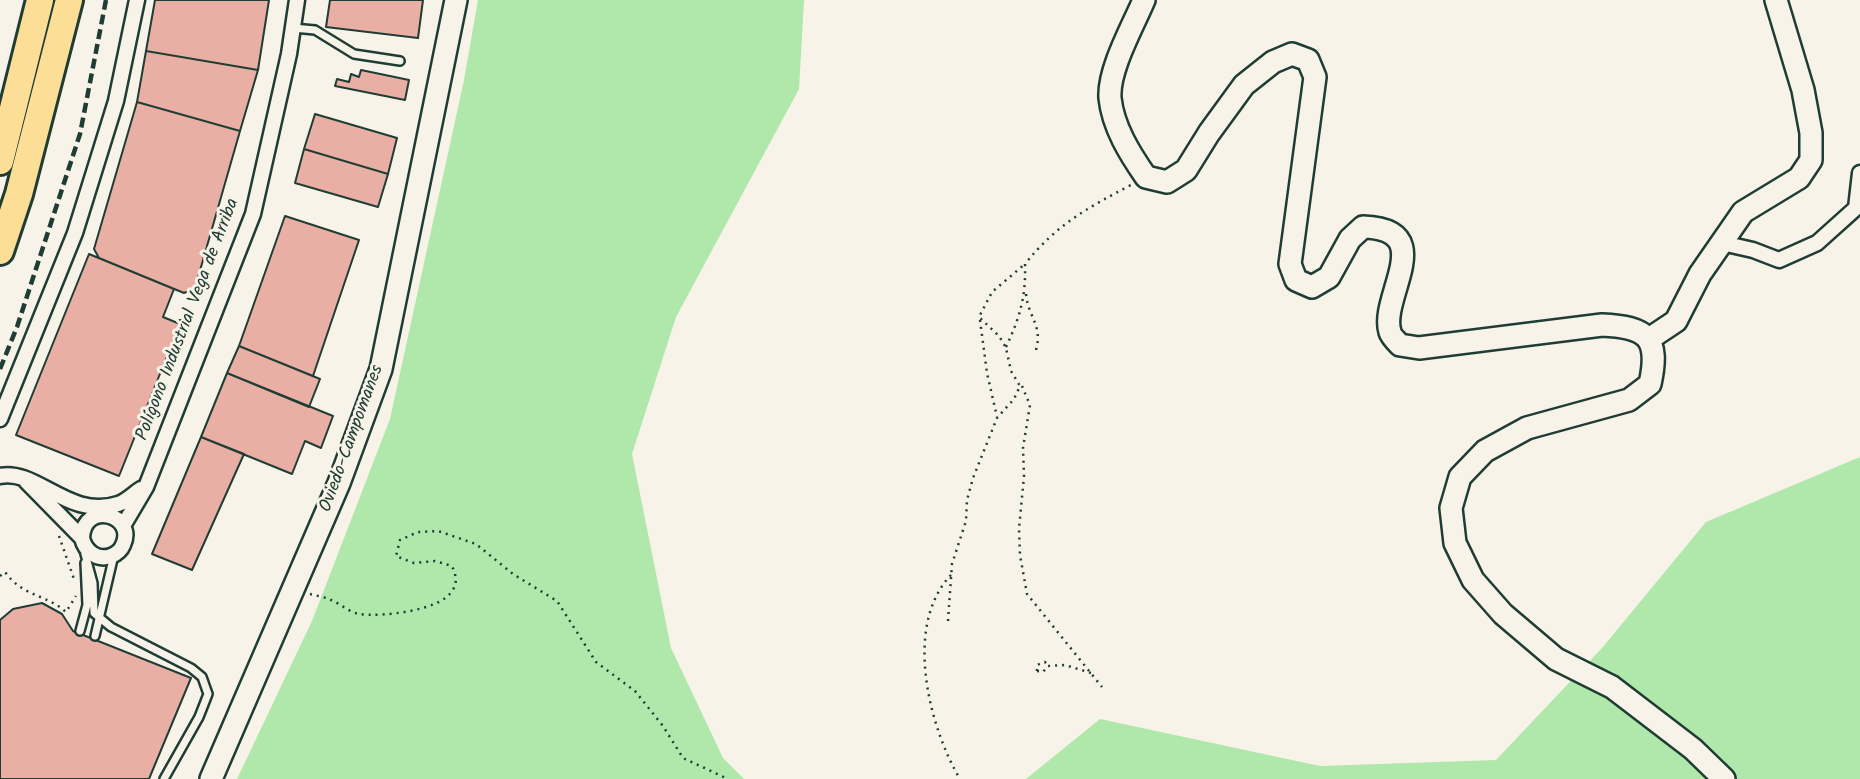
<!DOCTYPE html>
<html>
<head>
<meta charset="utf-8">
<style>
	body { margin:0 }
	canvas { display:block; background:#f7f3e8 }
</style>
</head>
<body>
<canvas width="1860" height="779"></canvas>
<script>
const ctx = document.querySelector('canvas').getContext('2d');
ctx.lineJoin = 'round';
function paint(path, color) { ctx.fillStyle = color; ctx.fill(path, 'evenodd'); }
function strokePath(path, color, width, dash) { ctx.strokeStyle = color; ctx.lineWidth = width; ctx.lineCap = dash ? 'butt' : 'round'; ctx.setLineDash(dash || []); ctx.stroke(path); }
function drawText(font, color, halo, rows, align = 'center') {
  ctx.font = font + ' Kalam,sans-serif'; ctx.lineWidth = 6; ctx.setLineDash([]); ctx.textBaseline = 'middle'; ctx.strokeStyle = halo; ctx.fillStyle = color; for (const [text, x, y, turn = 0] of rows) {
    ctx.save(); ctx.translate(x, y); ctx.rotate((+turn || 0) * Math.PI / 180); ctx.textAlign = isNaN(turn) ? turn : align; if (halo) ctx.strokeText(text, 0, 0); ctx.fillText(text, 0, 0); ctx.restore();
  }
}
paint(new Path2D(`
	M478 0H804L799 89 676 317 632 454 671 648 723 758 744 779H237L312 621 390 419 464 80Z
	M1860 457V779H1026L1100 719 1320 766 1496 760 1602 648 1706 522Z`), '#b0e7aa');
const building = new Path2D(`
	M155 0H269L258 70 146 51Z
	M330 0H423L418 38 326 27Z
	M146 51 258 70 240 131 137 102Z
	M361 70 409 80 405 100 335 86 337 79 349 82 351 74 359 77Z
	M137 102 240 131 195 288 184 293 99 258 94 249Z
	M315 114 397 138 388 174 304 149Z
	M304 149 388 174 378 207 295 183Z
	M285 216 359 240 313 376 239 346Z
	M89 254 174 289 163 317 180 324 119 476 16 435Z
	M239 346 320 379 309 407 227 373Z
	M227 373 333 416 321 448 305 441 292 474 201 437Z
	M201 437 244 454 192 570 152 554Z
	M42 603 62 614 73 631 191 678 149 779H0V620L13 609Z`);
paint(building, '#e9afa5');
strokePath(building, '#1f3d34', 2);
const lane = new Path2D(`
	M293 28 315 30 354 54 400 61
	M85 554 93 583 94 613 111 627 191 668 202 677 208 694 199 717 164 779
	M80 631 87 605 85 563
	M95 636 114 555`);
const street = new Path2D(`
	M1722 243 1753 250 1779 260 1817 243 1856 208 1860 173
	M0 419 75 233 116 101 137 0
	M0 476C36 468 69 520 118 504 127 501 133 494 141 489
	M26 481 82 538C85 551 97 561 111 556 116 554 121 550 123 545 137 515 84 499 82 538
	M123 526 146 487 253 214 289 54 297 0`);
const secondary = new Path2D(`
	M1144 0C1133 26 1108 70 1110 98 1113 127 1130 154 1146 177L1167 182 1186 170 1209 133 1244 85 1273 62 1292 54 1308 60 1315 77 1290 264 1296 280 1312 287 1329 277 1350 239 1363 227C1440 229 1379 297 1390 332 1391 336 1397 342 1400 345L1419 348 1602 325C1648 327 1660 338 1650 384L1629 400 1527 428 1485 451 1460 477 1451 508 1455 543 1473 580 1503 614 1556 659 1612 687 1693 749 1724 779
	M1649 339 1676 321 1700 274 1743 212 1799 178 1811 160V133L1803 90 1776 0
	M211 779 339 483 381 369 456 0`);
const highway = new Path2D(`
	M0 161 40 0
	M0 251 19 194 69 0`);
strokePath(lane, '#1f3d34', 12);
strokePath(street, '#1f3d34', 19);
strokePath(secondary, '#1f3d34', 26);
strokePath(highway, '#1f3d34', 32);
strokePath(new Path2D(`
	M1026 294C1028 317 1043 325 1036 350
	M980 320 987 373 997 417
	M1006 347C1020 317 1026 297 1025 264 1056 225 1087 208 1131 185
	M1022 386 1030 405 1023 448 1024 476 1019 529 1020 555 1027 594 1102 687
	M59 536 74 579
	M951 575C903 625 929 727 960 779
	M0 576 5 572C23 597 46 594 66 612L76 596
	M310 594C317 596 325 597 331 600 341 604 350 613 360 614 381 617 440 611 452 591 458 583 456 575 452 566L435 561 414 563 396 556 400 540 418 532 438 531 476 544 513 574 557 601 596 662 635 691 663 726 683 758 728 779
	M948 621 952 564 966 521 967 500 973 478 997 418 1014 399 1020 386 1011 371 1006 348 999 336 979 317 992 292 1025 264
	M1037 671 1043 672 1048 666 1065 665 1091 673
	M1037 671V665L1045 662 1048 666`), '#1f3d34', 2.5, [2, 5]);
strokePath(lane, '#f7f3e8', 7);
strokePath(street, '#f7f3e8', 14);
strokePath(secondary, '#f7f3e8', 21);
strokePath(highway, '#fcde96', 26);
strokePath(new Path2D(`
	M0 369 17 327 80 134 106 0`), '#1f3d34', 4.5, [10, 5]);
drawText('18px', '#1f3d34', '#f7f3e8', [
	["Polígono Industrial Vega de Arriba",189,320,-69],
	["Oviedo-Campomanes",353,439,-70]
]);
</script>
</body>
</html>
